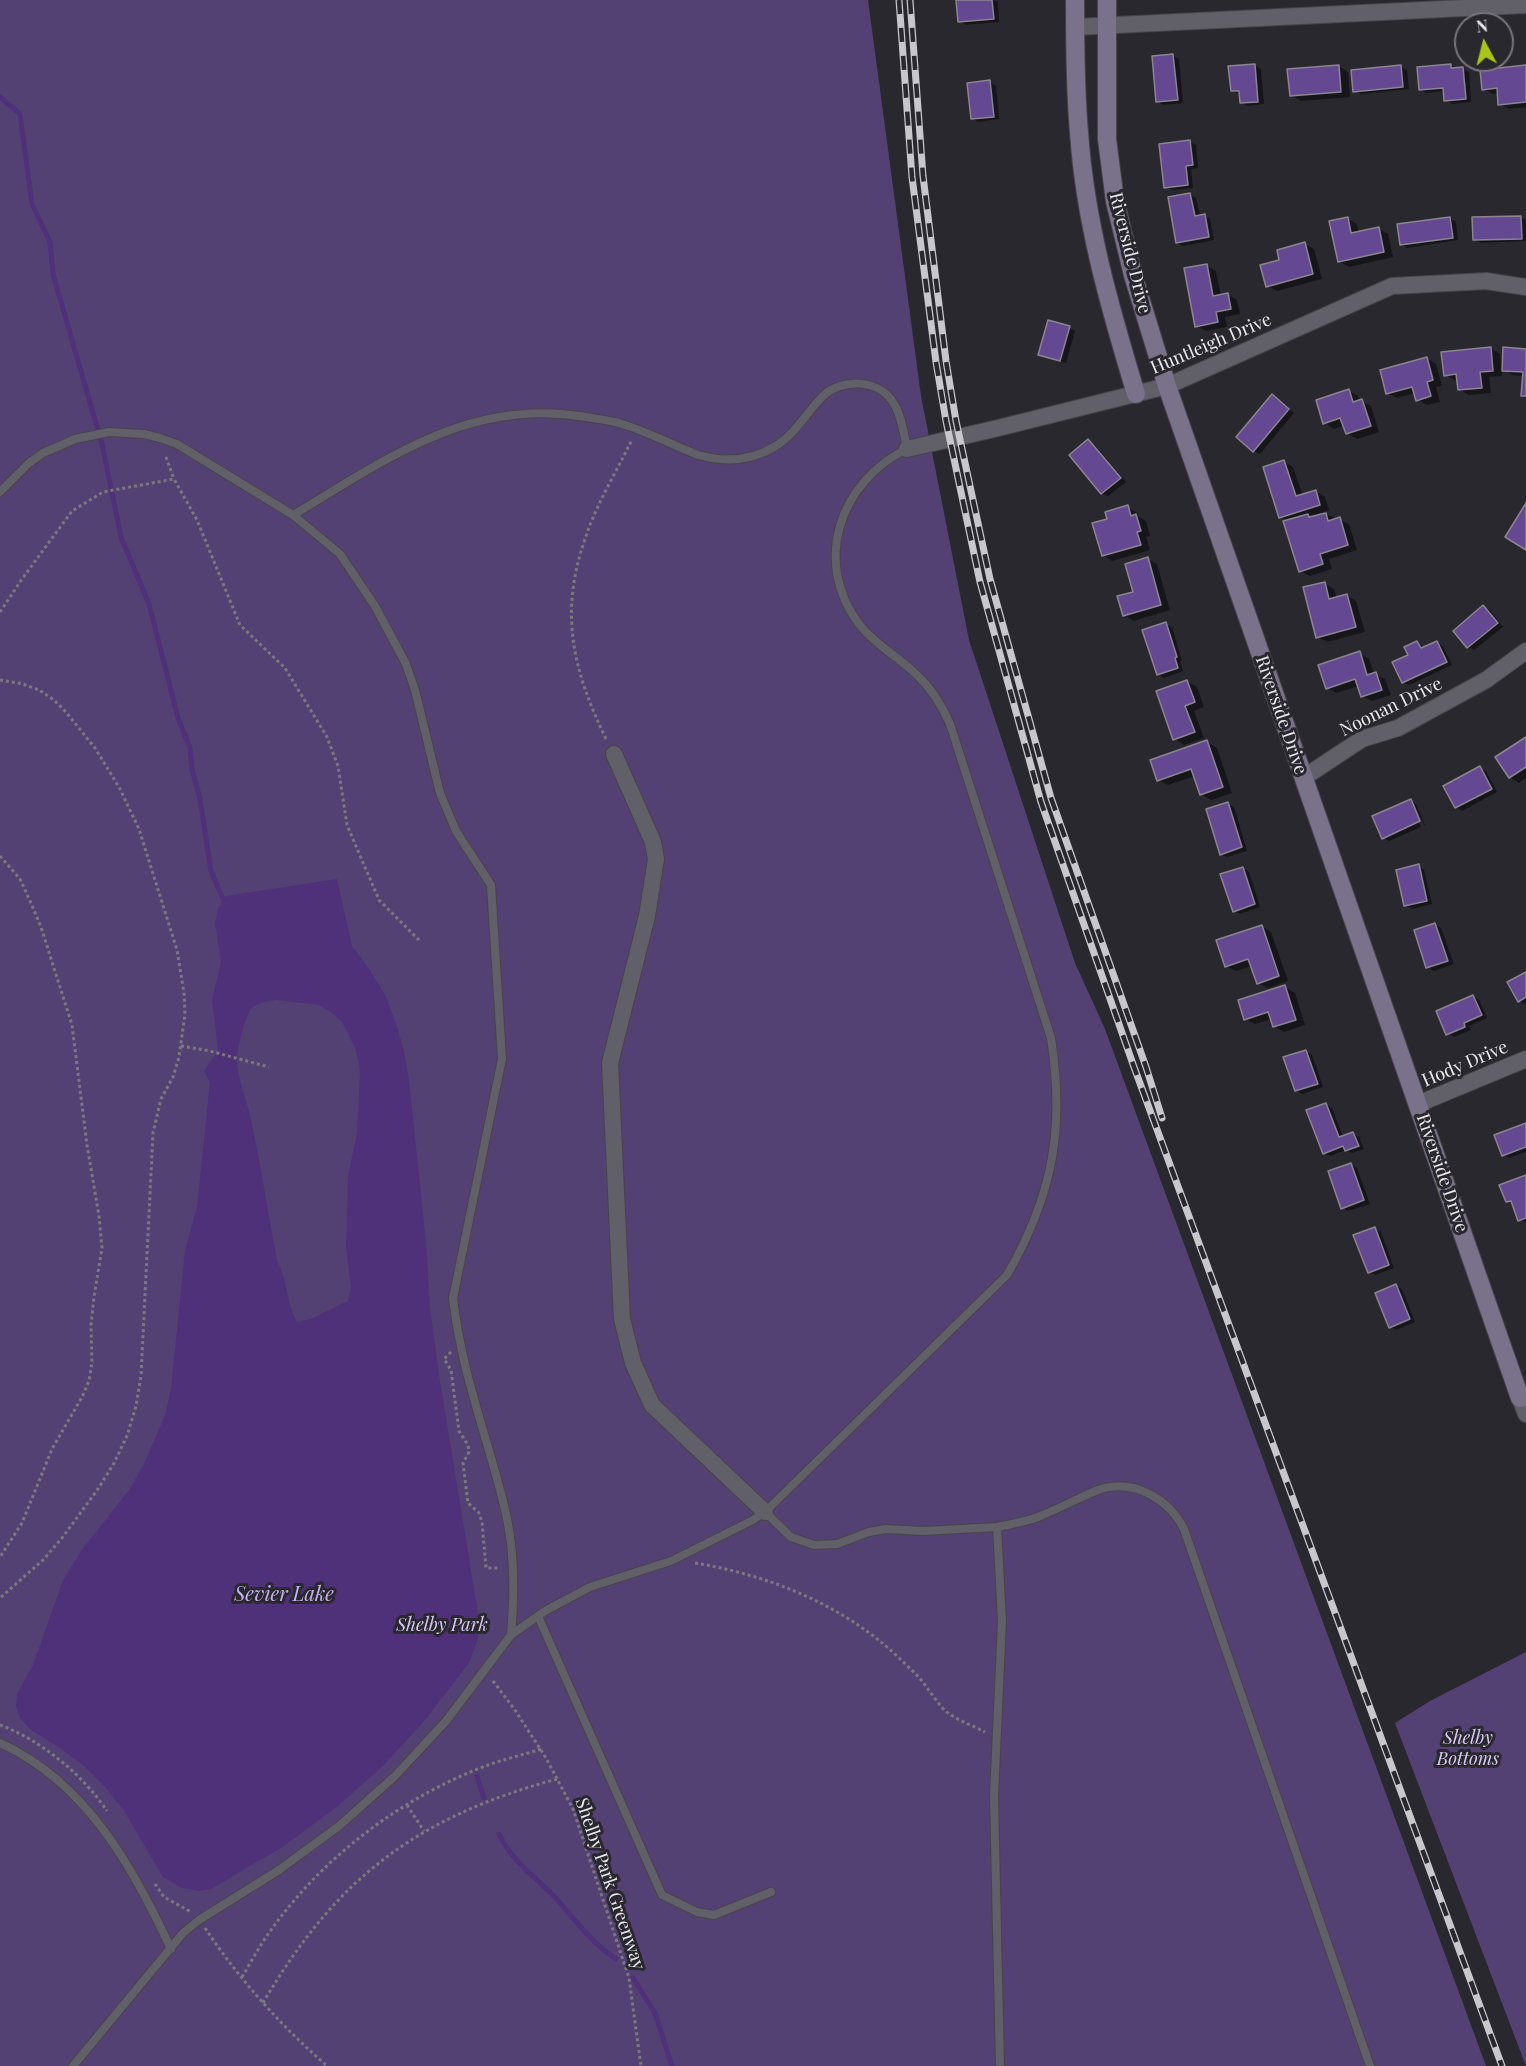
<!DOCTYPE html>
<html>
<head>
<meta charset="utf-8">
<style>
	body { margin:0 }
	#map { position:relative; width:1526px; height:2066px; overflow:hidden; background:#2a282f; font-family:"Playfair Display",serif }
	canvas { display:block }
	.north { position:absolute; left:1454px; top:12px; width:60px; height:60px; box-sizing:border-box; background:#2a282f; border:2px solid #77757b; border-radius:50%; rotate:353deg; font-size:16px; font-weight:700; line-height:24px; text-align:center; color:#eae9ee }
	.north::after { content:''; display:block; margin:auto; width:21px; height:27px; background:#aac718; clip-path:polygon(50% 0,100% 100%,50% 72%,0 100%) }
</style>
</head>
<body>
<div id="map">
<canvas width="1526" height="2066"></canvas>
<div class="north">N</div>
</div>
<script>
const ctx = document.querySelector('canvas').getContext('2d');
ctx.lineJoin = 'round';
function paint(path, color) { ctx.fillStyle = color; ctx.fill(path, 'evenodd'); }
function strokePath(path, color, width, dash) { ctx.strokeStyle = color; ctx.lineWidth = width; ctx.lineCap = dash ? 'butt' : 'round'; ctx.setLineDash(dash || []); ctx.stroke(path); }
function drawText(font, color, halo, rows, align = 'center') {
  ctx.font = font + ' "Playfair Display",serif'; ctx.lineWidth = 6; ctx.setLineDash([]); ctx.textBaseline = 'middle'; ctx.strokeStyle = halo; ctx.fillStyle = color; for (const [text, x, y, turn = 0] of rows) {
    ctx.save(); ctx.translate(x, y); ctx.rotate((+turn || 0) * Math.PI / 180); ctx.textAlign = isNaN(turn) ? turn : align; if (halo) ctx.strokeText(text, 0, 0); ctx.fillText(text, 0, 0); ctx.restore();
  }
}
paint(new Path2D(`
	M0 0H868L921 396 969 640 1075 963 1105 1029 1486 2066H0Z
	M1526 1652V2066L1395 1723 1430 1701Z`), '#544174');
paint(new Path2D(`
	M337 879 352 946 370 970 385 995 396 1023 404 1051 409 1080 426 1242 430 1308 440 1381 478 1613V1639L469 1663 426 1719 384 1765 338 1806 284 1846 211 1889 199 1891 182 1888 163 1877 124 1811 105 1787 84 1766 60 1748 31 1730 20 1718 16 1706 17 1694 33 1665 63 1580 81 1551 129 1490 143 1466 165 1415 171 1389 185 1250 197 1207 210 1082 204 1071 218 1051 212 999 221 962 215 923 218 908 226 896ZM277 1000 319 1005 332 1013 342 1022 355 1048 359 1063 360 1077 357 1133 348 1176 346 1246 351 1288 348 1301 311 1319 297 1322C286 1303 288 1280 277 1260 268 1213 261 1166 251 1119 247 1099 238 1082 237 1061 236 1053 246 1014 251 1009 258 1002 269 1001 277 1000Z`), '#4e3178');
paint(new Path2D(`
	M963 0 998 1 999 22 966 25 960 21Z
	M1173 56 1179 59 1183 103 1163 105 1157 101Z
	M1255 65 1261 69 1264 104 1247 106 1241 102V94L1232 91Z
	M1450 65 1469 72 1471 102 1452 104 1446 100 1445 91 1426 93 1420 89Z
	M1339 66 1348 72 1350 97 1301 101 1291 95Z
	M1401 67 1407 70 1409 89 1361 94 1355 91Z
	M1526 67V107L1509 109 1500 104 1499 94H1493L1483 89Z
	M990 82 996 86 999 119 978 122 972 118Z
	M1190 142 1196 145 1198 168 1191 169 1193 188 1172 190 1166 187Z
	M1190 195 1196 198 1200 216 1204 215 1210 219 1214 240 1183 246 1177 243Z
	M1520 217 1526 220V241L1481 243 1474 239Z
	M1450 218 1456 222 1458 240 1407 248 1401 244Z
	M1348 219 1357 224 1359 233 1378 228 1388 234 1393 257 1349 267 1340 262Z
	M1304 244 1314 249 1322 279 1277 291 1268 286 1281 261Z
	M1207 266 1216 271 1221 296 1227 294 1237 300 1240 314 1225 317 1227 327 1206 331 1196 326Z
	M1069 328 1075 331 1066 363 1040 354Z
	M1490 348 1500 354 1502 369 1526 351V397L1522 395 1524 376 1513 375 1502 369V376L1489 377 1491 393 1469 395 1460 390 1459 380H1455L1445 375Z
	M1427 358 1436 364 1442 386 1436 387 1440 402 1427 405 1417 400 1415 393 1397 398 1387 393Z
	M1349 391 1358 396 1360 401 1371 406 1379 432 1357 439 1347 433 1344 425 1334 429 1325 423Z
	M1272 396 1294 413 1260 454 1254 451Z
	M1088 441 1094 444 1126 482 1108 496 1102 493Z
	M1284 462 1293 467 1303 496 1316 491 1325 497 1329 510 1317 514 1318 516 1326 514 1349 524 1357 550 1329 559 1332 569 1310 576 1300 571 1289 521 1281 517Z
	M1128 507 1137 513 1139 517 1146 521 1150 536 1146 537 1150 550 1112 561 1103 555 1109 520Z
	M1148 559 1157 564 1170 610 1134 621 1124 615Z
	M1324 583 1334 589 1337 599 1347 596 1356 601 1365 632 1327 642 1318 637Z
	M1484 607 1490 610 1503 627 1474 650 1468 647Z
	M1166 624 1172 627 1182 661H1180L1183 671 1164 678 1158 674Z
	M1417 642 1425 648 1437 643 1443 646 1452 665 1409 685 1403 682 1410 656Z
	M1359 653 1369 659 1374 674 1385 679 1391 695 1372 701 1362 696 1359 686 1336 693 1327 688Z
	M1187 681 1197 687 1204 707 1194 711 1204 738 1184 745 1175 739Z
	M1526 738V778L1519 783 1510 777Z
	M1207 742 1217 748 1232 793 1211 800 1201 794 1195 776 1168 785 1158 780Z
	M1480 768 1486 771 1497 792 1462 811 1456 807Z
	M1410 801 1416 804 1425 825H1424L1414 804H1411L1421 827 1389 841 1383 837Z
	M1228 804 1234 807 1247 851 1227 857 1221 854Z
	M1418 866 1424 870 1432 904 1412 909 1406 905Z
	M1243 868 1249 872 1260 907 1240 914 1234 911Z
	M1435 924 1441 928 1454 964 1434 971 1428 967Z
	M1262 926 1271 932 1288 981 1268 988 1258 983 1252 966 1236 971 1226 966Z
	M1526 973V1004H1525L1519 1001Z
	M1285 987 1295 993 1305 1025 1284 1032 1274 1026 1272 1019 1255 1024 1245 1019Z
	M1473 996 1479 1000 1487 1018 1469 1026 1471 1030 1454 1037 1448 1034Z
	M1305 1051 1312 1055 1323 1087 1302 1094 1296 1090Z
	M1326 1104 1332 1108 1343 1137 1353 1133 1359 1137 1364 1149 1352 1153 1346 1150 1330 1156 1324 1153Z
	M1526 1125V1152L1509 1158 1503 1155Z
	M1351 1164 1357 1168 1370 1204 1348 1211 1342 1208Z
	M1526 1177V1223L1520 1219 1513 1205 1507 1201Z
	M1374 1228 1381 1232 1394 1268 1375 1275 1369 1272Z
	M1396 1286 1402 1289 1415 1322 1396 1330 1390 1326Z`), '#0007');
strokePath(new Path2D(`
	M0 97 20 114 32 204 50 242 53 274 102 444 121 537 149 604 178 718 190 748 192 769 200 799 211 871 223 899
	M477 1776 484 1798
	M499 1834C511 1860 534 1876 554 1896 574 1918 591 1943 616 1959
	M633 1978 655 2013 672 2066`), '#4e3178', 5);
const building = new Path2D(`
	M956 0H992L994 19 958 22Z
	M1173 54 1178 100 1156 102 1152 56Z
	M1255 64 1258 102 1240 103 1239 91H1231L1228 66Z
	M1451 64V68L1463 67 1466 99 1444 101 1443 88 1419 90 1417 67Z
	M1339 65 1341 92 1290 96 1287 69Z
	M1401 65 1403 87 1353 92 1351 70Z
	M1526 65V102L1498 105 1497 88 1482 90 1480 70Z
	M990 80 994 117 971 119 967 83Z
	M1190 140 1193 165 1186 166 1188 185 1164 188 1159 144Z
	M1190 193 1195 216 1205 214 1209 237 1176 243 1168 197Z
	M1521 216 1522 239 1473 240 1472 217Z
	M1348 217 1351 233 1379 227 1384 252 1338 262 1329 221Z
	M1450 217 1453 238 1400 245 1397 224Z
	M1305 242 1313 274 1266 287 1260 265 1279 260 1277 250Z
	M1207 264 1213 296 1228 293 1231 309 1216 312 1218 322 1195 327 1184 268Z
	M1048 320 1070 326 1060 361 1038 355Z
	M1491 347 1493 371 1480 372 1482 388 1458 390 1456 374 1444 376 1441 352Z
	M1503 347 1526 349V396H1521L1523 372 1502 371Z
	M1427 357 1433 380 1427 382 1431 396 1416 401 1412 387 1386 394 1380 370Z
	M1349 389 1353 402 1362 399 1371 426 1346 434 1340 418 1323 424 1316 400Z
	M1272 394 1289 409 1253 452 1236 437Z
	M1088 439 1121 478 1101 494 1069 455Z
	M1284 460 1296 496 1316 490 1320 505 1279 518 1263 467Z
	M1526 503V550L1505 537Z
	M1128 505 1131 516 1136 514 1141 531 1137 532 1141 545 1102 556 1092 523 1107 519 1105 512Z
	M1326 513 1328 521 1340 517 1348 545 1320 554 1323 564 1299 572 1283 521 1308 514 1309 517Z
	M1148 557 1161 605 1123 616 1117 596 1133 592 1125 564Z
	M1325 582 1329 599 1347 594 1356 627 1316 638 1303 587Z
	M1483 605 1498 623 1467 648 1453 631Z
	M1166 622 1177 657 1175 658 1178 668 1157 675 1142 630Z
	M1417 641 1421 648 1437 641 1447 662 1402 683 1392 662 1408 655 1404 647Z
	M1360 651 1367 675 1376 672 1382 690 1361 697 1355 679 1326 689 1318 665Z
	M1187 680 1195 702 1185 706 1195 732 1173 740 1156 691Z
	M1526 737V767L1509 778 1495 757Z
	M1207 740 1223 787 1200 795 1191 769 1157 781 1150 760Z
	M1480 766 1492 789 1455 808 1443 786Z
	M1411 799 1420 821 1382 839 1372 816Z
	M1228 802 1242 847 1220 855 1206 809Z
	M1419 864 1427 901 1404 906 1396 870Z
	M1243 867 1255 904 1233 912 1220 874Z
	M1435 923 1448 961 1426 968 1414 930Z
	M1262 925 1279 976 1257 984 1248 959 1225 967 1216 940Z
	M1526 972V997L1518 1002 1507 982Z
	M1285 985 1296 1020 1273 1027 1268 1012 1244 1020 1238 1000Z
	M1473 995 1482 1015 1464 1023 1465 1027 1446 1035 1436 1011Z
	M1306 1050 1318 1084 1295 1091 1283 1057Z
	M1326 1103 1339 1137 1353 1132 1359 1146 1345 1151 1343 1146 1323 1154 1306 1110Z
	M1526 1123V1147L1502 1156 1494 1135Z
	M1351 1163 1364 1200 1341 1209 1328 1171Z
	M1526 1175V1218L1518 1221 1511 1201 1506 1202 1499 1185Z
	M1375 1227 1389 1265 1368 1273 1353 1235Z
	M1396 1284 1410 1319 1389 1328 1375 1293Z`);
paint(building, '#654892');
strokePath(building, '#89868f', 1.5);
const lane = new Path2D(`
	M0 492 29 463 43 453 75 439 109 432 144 434 160 438 177 444 293 515 340 554 375 606 406 664 415 690 440 793 456 831 491 885 502 1059 453 1298C459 1352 475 1403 490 1454 497 1479 505 1504 509 1530 515 1565 514 1600 511 1635
	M765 1512 791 1537 814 1545 837 1544 869 1532 886 1529 923 1531 997 1527
	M538 1616 662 1895 697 1912 714 1915 771 1892
	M0 1743C86 1782 133 1867 171 1949
	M73 2066 183 1933 199 1920 279 1870 339 1826 395 1776 446 1721 511 1635 545 1611 590 1587 671 1561 753 1520 765 1512 1007 1275C1053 1195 1065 1129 1051 1038L950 724C942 706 932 689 917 675 899 657 875 645 859 624 812 562 840 481 907 449 904 435 902 417 894 404 880 379 842 377 822 397 806 413 795 435 774 447 751 461 724 462 698 455 673 445 648 432 622 424 610 420 597 419 586 417 470 397 387 459 293 515
	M1000 2066 994 1796 1002 1621 997 1527C1011 1524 1025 1522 1038 1517 1058 1509 1078 1498 1098 1490 1133 1478 1168 1498 1184 1529L1370 2066`);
const street = new Path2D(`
	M1075 27 1526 5
	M907 449 994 429 1167 386 1392 286 1486 281 1526 287
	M614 754 653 842 656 859 647 916 610 1063 622 1319 633 1363 652 1405 765 1512
	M1303 778 1362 739 1398 728 1486 680 1526 651
	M1418 1104 1526 1059
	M1520 1398 1526 1414`);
const secondary = new Path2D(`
	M1075 0C1075 44 1075 88 1079 132 1085 222 1110 308 1136 394
	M1107 0V139L1115 201 1133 275 1167 386 1520 1398 1526 1396`);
strokePath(lane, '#47444b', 10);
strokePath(street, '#47444b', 18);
strokePath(secondary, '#47444b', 20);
strokePath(new Path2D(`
	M166 457 174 479
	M0 612 22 579 72 511 103 492 174 479 197 520 240 625 285 668 327 737 338 766 347 825 379 900 420 941
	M0 680 23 684 39 690 54 700 66 712 95 748 119 787 139 829 177 950 184 993 185 1014 179 1057 173 1077 161 1099 153 1133 141 1376 136 1406 127 1436 114 1463 98 1489 62 1538 43 1560 0 1598
	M606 739C573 670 559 614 585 539 596 505 616 472 632 440
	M0 856 20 879 31 903 41 927 72 1025 87 1145 99 1216 102 1248 94 1297 91 1325 92 1363 89 1381 82 1397 52 1449 22 1523 0 1557
	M181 1046 210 1051 269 1067
	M451 1352 444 1359 451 1370 459 1431 468 1445 469 1452 463 1463 468 1503 479 1513 482 1522 486 1568H500
	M695 1563C768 1575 841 1604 896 1655 906 1665 917 1674 925 1685 932 1694 939 1706 948 1713 959 1721 974 1726 985 1732
	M493 1681 515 1710 546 1758 573 1809 629 1978 641 2066
	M0 1725C41 1740 83 1775 107 1811
	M407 1805 424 1831
	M155 1884 164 1897 191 1912
	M205 1928C239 1979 281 2026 327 2066
	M242 1977C251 1962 260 1945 271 1930 324 1856 402 1797 488 1765 505 1759 523 1755 541 1749
	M263 2003C336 1878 417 1817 557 1779`), '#7b797f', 3, [3, 3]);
strokePath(lane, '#615f67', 8);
strokePath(street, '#615f67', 16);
strokePath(secondary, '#7a728a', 18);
const rail = new Path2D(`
	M899 0 912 177 936 362 946 421 980 582 1041 802 1134 1067 1502 2066
	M910 0 923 176 946 361 956 421 990 579 1051 798 1146 1067 1162 1118`);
strokePath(rail, '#c8c7cc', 7);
strokePath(rail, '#2a282f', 4.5, [14]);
drawText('18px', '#eae9ee', '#2a282f', [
	["Riverside Drive",1130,253,76],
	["Huntleigh Drive",1211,344,-23],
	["Noonan Drive",1391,707,-26],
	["Riverside Drive",1281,715,71],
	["Hody Drive",1465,1064,-23],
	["Riverside Drive",1442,1173,71],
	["Shelby Park Greenway",610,1884,71]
]);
drawText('italic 18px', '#d7c9f3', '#2a282f', [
	["Shelby Park",442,1625],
	["Shelby",1468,1738],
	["Bottoms",1468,1759]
]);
drawText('italic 20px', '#c7b2f0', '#2a282f', [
	["Sevier Lake",284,1595]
]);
</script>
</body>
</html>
